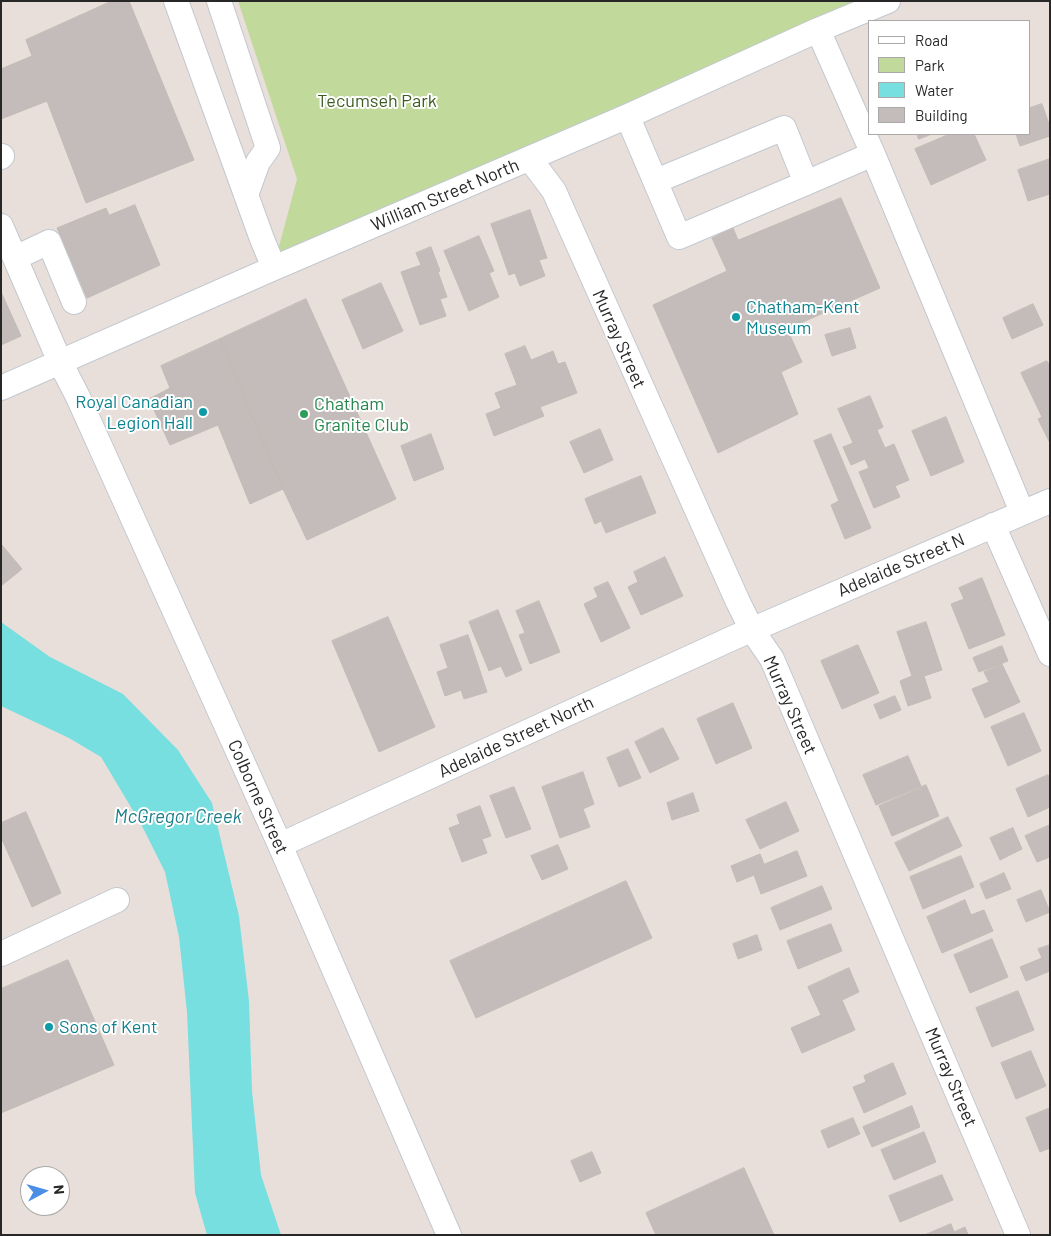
<!DOCTYPE html>
<html>
<head>
<meta charset="utf-8">
<style>
	body { margin:0 }
	#map { position:relative; width:1051px; height:1236px; overflow:hidden; background:#e8dfda; font-family:Barlow,sans-serif }
	canvas { display:block }
	.frame { position:absolute; inset:0; border:2px solid #272727; pointer-events:none }
	.legend { position:absolute; left:868px; top:20px; width:162px; height:115px; box-sizing:border-box; background:#fff; border:1px solid #a9a9a9; margin:0; padding:6px 9px; list-style:none; font-size:15px; color:#272727 }
	.legend li { display:flex; align-items:center; gap:10px; height:25px }
	.legend b { width:25px; border:1px solid #a9a9a9 }
	.north { position:absolute; left:20px; top:1166px; width:50px; height:50px; box-sizing:border-box; background:#fff; border:1px solid #a9a9a9; border-radius:50%; rotate:84deg; font-size:14px; font-weight:700; line-height:20px; text-align:center; color:#272727 }
	.north::after { content:''; display:block; margin:auto; width:18px; height:22px; background:#4a8fe5; clip-path:polygon(50% 0,100% 100%,50% 72%,0 100%) }
</style>
</head>
<body>
<div id="map">
<canvas width="1051" height="1236"></canvas>
<div class="frame"></div>
<ul class="legend">
<li><b style="height:6px;background:#fff"></b>Road</li>
<li><b style="height:14px;background:#c1da9c"></b>Park</li>
<li><b style="height:14px;background:#77dfe0"></b>Water</li>
<li><b style="height:14px;background:#c4bcba"></b>Building</li>
</ul>
<div class="north">N</div>
</div>
<script>
const ctx = document.querySelector('canvas').getContext('2d');
ctx.lineJoin = 'round';
function paint(path, color) { ctx.fillStyle = color; ctx.fill(path, 'evenodd'); }
function strokePath(path, color, width, dash) { ctx.strokeStyle = color; ctx.lineWidth = width; ctx.lineCap = dash ? 'butt' : 'round'; ctx.setLineDash(dash || []); ctx.stroke(path); }
function drawText(font, color, halo, rows, align = 'center') {
  ctx.font = font + ' Barlow,sans-serif'; ctx.lineWidth = 4; ctx.setLineDash([]); ctx.textBaseline = 'middle'; ctx.strokeStyle = halo; ctx.fillStyle = color; for (const [text, x, y, turn = 0] of rows) {
    ctx.save(); ctx.translate(x, y); ctx.rotate((+turn || 0) * Math.PI / 180); ctx.textAlign = isNaN(turn) ? turn : align; if (halo) ctx.strokeText(text, 0, 0); ctx.fillText(text, 0, 0); ctx.restore();
  }
}
paint(new Path2D(`
	M238 1H863L540 142 425 190 277 254 297 179Z`), '#c1da9c');
paint(new Path2D(`
	M1 622 50 657 123 694 178 750 212 803 239 916 249 1001 252 1091 261 1175 281 1235H207L195 1193 187 1012 179 937 165 872 141 824 101 757 69 738 1 706Z`), '#77dfe0');
const building = new Path2D(`
	M112 1H129L194 160 86 203 47 101 1 119V69L32 56 26 40Z
	M1042 104 1050 127V136L1020 146 1016 134H1030V108Z
	M917 134H932L919 139Z
	M950 134H974L986 160 931 185 915 149Z
	M1050 159V194L1028 201 1018 170Z
	M841 198 880 288 787 329 802 362 781 372 798 414 718 453 653 305 727 271 712 238 733 228 738 240Z
	M135 205 160 265 87 298 57 228 106 208 109 215Z
	M530 210 547 258 539 260 545 276 520 286 515 273 509 275 491 224Z
	M479 236 494 271 489 273 499 297 469 311 444 251Z
	M431 247 440 271 438 272 447 297 440 299 446 316 420 325 401 272 421 265 416 253Z
	M381 283 403 331 363 349 342 300Z
	M1 292 21 336 1 345Z
	M306 299 396 499 307 540 283 489 220 339Z
	M1033 304 1043 325 1012 339 1003 318Z
	M850 328 856 348 832 356 825 335Z
	M220 339 283 489 250 504 218 425 170 445 149 399 170 388 161 366Z
	M525 346 531 360 553 351 558 364 565 362 577 393 540 407 544 416 494 436 486 414 501 408 495 393 517 385 505 354Z
	M1047 361 1050 367V443L1038 419 1042 417 1021 373Z
	M870 396 883 427 877 430 885 448 894 444 909 480 895 486 900 497 874 508 859 472 869 468 865 459 851 465 843 447 853 443 838 409Z
	M946 417 964 462 931 476 912 431Z
	M600 429 613 460 584 473 570 442Z
	M431 434 444 469 414 481 401 446Z
	M831 434 871 528 845 539 831 505 839 501 814 441Z
	M641 476 656 513 606 533 601 521 595 524 585 499Z
	M1 544 22 569 1 586Z
	M665 557 683 596 641 615 628 587 638 582 634 572Z
	M982 578 1005 635 969 649 951 604 964 599 959 588Z
	M608 582 630 628 601 642 584 604 598 597 594 588Z
	M539 601 560 652 530 664 519 635 525 633 516 611Z
	M498 610 522 670 506 677 501 666 489 671 469 622Z
	M388 617 435 727 379 752 332 641Z
	M926 622 942 670 924 676 931 698 908 706 900 681 912 676 897 632Z
	M468 635 487 692 464 699 461 690 445 696 437 672 448 668 440 645Z
	M858 645 879 693 842 709 821 661Z
	M1002 646 1008 661 979 672 973 658Z
	M1002 664 1020 702 985 718 972 689 989 682 984 672Z
	M895 696 901 710 880 719 874 705Z
	M733 703 752 748 716 764 697 719Z
	M1024 713 1041 751 1008 766 991 727Z
	M663 728 679 759 650 773 635 742Z
	M628 749 641 778 619 787 607 758Z
	M908 756 921 786 876 805 863 775Z
	M583 772 594 804 583 809 590 827 560 838 542 787Z
	M1048 775 1050 779V807L1028 817 1016 789Z
	M926 785 939 816 892 836 879 806Z
	M514 787 531 829 506 838 490 796Z
	M693 793 699 811 672 820 667 803Z
	M786 802 799 831 760 849 746 820Z
	M480 806 491 836 482 839 487 853 462 862 449 828 460 824 457 815Z
	M26 812 61 893 32 907 1 837V823Z
	M948 817 962 846 909 871 895 843Z
	M1050 825V857L1037 862 1025 836Z
	M1013 828 1022 849 1000 860 990 838Z
	M558 845 568 869 542 880 531 856Z
	M797 851 807 876 761 894 754 875 737 882 731 866 760 854 764 864Z
	M961 856 974 887 923 909 910 877Z
	M1004 873 1011 889 986 899 980 884Z
	M626 881 652 938 476 1018 450 961Z
	M822 886 832 909 780 930 771 908Z
	M1041 890 1050 912 1026 922 1017 900Z
	M965 900 971 915 984 910 993 931 942 953 927 917Z
	M831 924 842 951 798 969 787 941Z
	M757 935 762 950 738 959 733 944Z
	M992 939 1008 977 970 993 954 955Z
	M1050 945V971L1026 981 1020 967 1042 958 1038 949Z
	M68 960 114 1065 1 1113V989Z
	M849 968 859 992 842 1000 855 1030 802 1053 791 1028 821 1015 808 987Z
	M1018 991 1034 1030 992 1047 976 1008Z
	M1031 1051 1046 1086 1016 1099 1001 1063Z
	M893 1063 906 1094 864 1113 853 1087 866 1082 864 1076Z
	M912 1106 920 1127 872 1147 863 1127Z
	M1050 1108V1148L1040 1152 1026 1118Z
	M853 1118 860 1134 828 1148 821 1131Z
	M924 1132 936 1162 894 1180 881 1150Z
	M592 1152 601 1173 580 1182 571 1161Z
	M744 1168 774 1235H656L646 1213Z
	M942 1175 953 1200 900 1222 889 1196Z
	M951 1224 954 1232 965 1227 968 1235H925Z`);
paint(building, '#c4bcba');
strokePath(building, '#c3bab4', 1);
const minor = new Path2D(`
	M176 1 262 239 274 268
	M219 1 268 148 258 162 246 195
	M818 30 873 154 1022 512
	M628 116 632 127 679 237 806 183
	M1 157 2 156
	M530 159 554 191 738 602 752 630 772 659 1018 1235
	M656 181 784 128 806 183 873 154
	M1 226 60 362 78 397 280 845 449 1235
	M15 258 49 242 74 302
	M1 388 274 268 628 116 818 30 888 1
	M993 525 1050 654
	M280 845 735 637 1050 501
	M1 954 117 900`);
strokePath(minor, '#c2c8d0', 26);
strokePath(minor, '#fff', 24);
for (const [x, y, r, color] of [
	[736,317,5,"#0f9aa8"],
	[203,412,5,"#0f9aa8"],
	[304,414,5,"#2e9e5b"],
	[49,1027,5,"#0f9aa8"]
]) { const dot = new Path2D(); dot.arc(x, y, r, 0, 2 * Math.PI); ctx.fillStyle = color; ctx.fill(dot); strokePath(dot, '#fff', 2); }
drawText('18px', '#3c5b20', '#fff', [
	["Tecumseh Park",377,101]
]);
drawText('18px', '#272727', '#fff', [
	["William Street North",445,195,-23],
	["Murray Street",619,339,66],
	["Adelaide Street N",901,565,-23],
	["Murray Street",790,705,66],
	["Adelaide Street North",516,737,-25],
	["Colborne Street",258,797,66],
	["Murray Street",951,1077,67]
]);
drawText('18px', '#0d838f', '#fff', [
	["Chatham-Kent",746,307],
	["Museum",746,328],
	["Royal Canadian",193,402,"right"],
	["Legion Hall",193,423,"right"],
	["Sons of Kent",59,1027]
], 'left');
drawText('18px', '#27864d', '#fff', [
	["Chatham",314,404],
	["Granite Club",314,425]
], 'left');
drawText('italic 19px', '#1b7e88', '#fff', [
	["McGregor Creek",178,817]
]);
</script>
</body>
</html>
